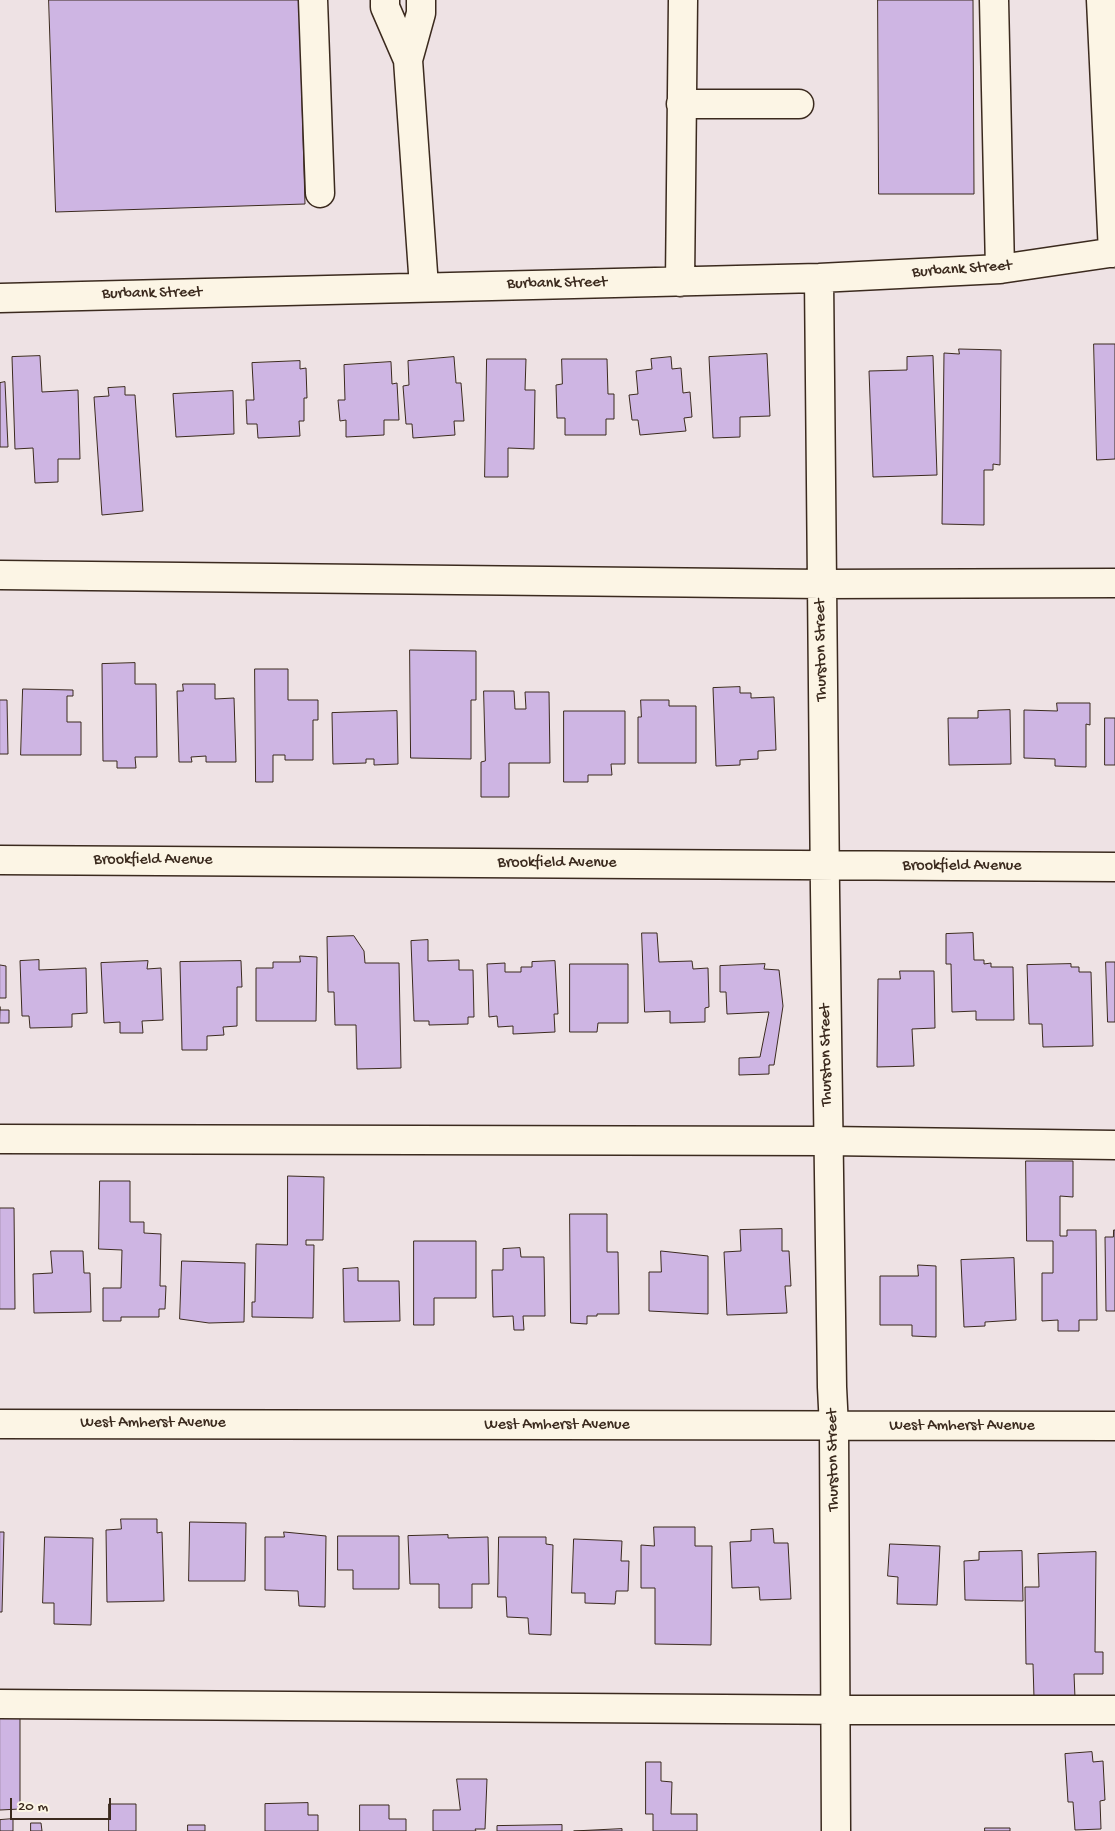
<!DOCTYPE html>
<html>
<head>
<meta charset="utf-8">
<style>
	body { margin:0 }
	#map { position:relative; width:1115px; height:1831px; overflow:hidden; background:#eee2e4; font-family:"Gochi Hand",sans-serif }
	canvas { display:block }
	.scale { position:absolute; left:10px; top:1798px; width:101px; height:22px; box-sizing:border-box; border:2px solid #3b2a1e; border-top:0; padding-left:6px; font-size:15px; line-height:18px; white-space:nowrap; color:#3b2a1e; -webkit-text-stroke:4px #fcf5e5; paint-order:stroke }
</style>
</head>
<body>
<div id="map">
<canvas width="1115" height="1831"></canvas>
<div class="scale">20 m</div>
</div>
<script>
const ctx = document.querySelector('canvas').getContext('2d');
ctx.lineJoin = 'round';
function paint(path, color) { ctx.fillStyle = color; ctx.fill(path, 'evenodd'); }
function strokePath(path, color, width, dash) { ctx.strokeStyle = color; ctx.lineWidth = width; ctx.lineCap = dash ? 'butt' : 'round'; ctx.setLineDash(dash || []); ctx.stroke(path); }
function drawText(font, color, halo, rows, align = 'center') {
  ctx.font = font + ' "Gochi Hand",sans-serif'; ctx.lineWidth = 4.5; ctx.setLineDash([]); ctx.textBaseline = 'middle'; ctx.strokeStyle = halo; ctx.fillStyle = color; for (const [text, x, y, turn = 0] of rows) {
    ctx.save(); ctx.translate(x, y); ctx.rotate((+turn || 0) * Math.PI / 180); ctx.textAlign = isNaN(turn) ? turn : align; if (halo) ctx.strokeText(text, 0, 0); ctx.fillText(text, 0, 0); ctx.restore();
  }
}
const building = new Path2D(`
	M49 0H299L305 204 56 212Z
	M878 0H973L974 194H879Z
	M1094 344H1115V459L1097 460Z
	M959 349 1001 350 1000 465 993 464V470H984V525L942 524 944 353 959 354Z
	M767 354 770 416 740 417V437L713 438 709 357Z
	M40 356 42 392 78 390 80 459H58V482L35 483 33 448 15 449 12 357Z
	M933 356 937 475 873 477 869 371 907 370V357Z
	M454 357 456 383H461L464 421H454L455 435 413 438 412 424H406L403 386 409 385 408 361Z
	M671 357 672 369 681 368 683 393 690 392 692 417 684 418 686 431 640 435 638 420H632L629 395 638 394 636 371 652 369 651 359Z
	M487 359H526L525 390H535L534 449 508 448V477H485Z
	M562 359H607L608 394H614V419H606V435H565V418H557L556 385 562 384Z
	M300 361V369L306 368 307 398H304V421H299L300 436 258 438 257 424H247L246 400H254L252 363Z
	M391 362 392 384 397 383 399 420H384V435L346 437V420L340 421 338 400H345L344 365Z
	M5 382 8 447H0V383Z
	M125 387V395H135L143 511 102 515 94 397 109 396 108 388Z
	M233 391 234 434 176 437 173 394Z
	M410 650 476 651V700H471V759L411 758Z
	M135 663V684H156L157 757H135L136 768H117V761H103L102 664Z
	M255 669H288V700H318V720H313V760H285V755H273V782H256Z
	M183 684H215V699L234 698 236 762H206V756L191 757 192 762H179L177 691H183Z
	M740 687V693H751V698L774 697 776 750 758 751V759L740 760V765L716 766 713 688Z
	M23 689 73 690V696H67V722H81V755H21Z
	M484 691H514L515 709H526L525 692H549L550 763H509V797H481V762L485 761Z
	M0 700H7L8 754H0Z
	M641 700H669V706H696V763H638V717H641Z
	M1057 703H1090V725L1086 724V767L1055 766V759L1024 758V710L1057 711Z
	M1010 710 1011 764 949 765 948 718H978V711Z
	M397 711 398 764 374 765V759H366V763L333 764 332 713Z
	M564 711H625V764H611L612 775H588V782H564Z
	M1105 718H1115V765H1105Z
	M642 933H657L659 962 692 961 693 969 708 968 709 1007 705 1008V1022L670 1023V1011L645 1012Z
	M973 933 974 960H984V964L991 963V967H1013L1014 1020H976V1011L952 1012 951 964H946V934Z
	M354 936 364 951 365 963H399L401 1068 357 1069 356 1025H335L334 992H328L327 937Z
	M428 940V961L459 960V970H473L474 1017H468V1024L429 1025V1021H414L411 941Z
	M300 956 317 957 316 1021H256V968H273V962H300Z
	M39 960V970L86 968 87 1013 72 1014V1027L30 1028 29 1016H22L20 961Z
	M148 961 147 969 161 968 163 1020 142 1021 143 1033H120V1022L104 1023 101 963Z
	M241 961 242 987H237V1026L223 1027 224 1035 207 1036V1050H182L180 962Z
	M555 961 558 1014H554L555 1032 513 1034V1026L498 1027 497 1016 489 1017 487 964 505 963V972H521V967H532V962Z
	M1106 962H1115V1022H1108Z
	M570 964H628V1023H598L597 1032H570Z
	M765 964 764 969 779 970 783 1006 774 1065H769V1074L739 1075V1058L760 1057 769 1012 727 1014 726 992H720V966Z
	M1071 964V967H1079V972H1091L1093 1046 1043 1047 1042 1024H1029L1027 965Z
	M0 965 6 966V998H0Z
	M900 971H934L935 1028 912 1029 914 1066 877 1067 878 979H900Z
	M0 1007V1010H9V1023H0Z
	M1026 1161H1073V1197L1060 1196V1236H1067V1230H1096L1097 1320H1079V1331H1058V1320L1042 1321V1273H1053V1241H1027Z
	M288 1176 324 1177 323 1240H306V1245H314L313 1318 252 1317V1302H255L256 1244 287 1245Z
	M100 1181H130V1222H144V1233L161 1234 160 1286H166L165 1309H159V1317H121V1321H103V1288H121L122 1250 99 1249Z
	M0 1208H14L15 1309H0Z
	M570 1214H607V1252H618L619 1314H597V1316H587V1324L571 1323Z
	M782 1229V1251H789L791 1286H785L787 1313 727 1315 724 1252 741 1251 740 1230Z
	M1114 1230H1115V1311H1106L1105 1237H1113Z
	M414 1241H476V1298H434V1325H414Z
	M520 1248 521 1257H544L545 1316H523L524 1330H514L513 1316 493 1317 492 1270H503V1249Z
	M51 1251H83L84 1273H90L91 1312 34 1313 33 1274 52 1273Z
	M661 1251 708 1256V1314L649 1311V1272H661Z
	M1014 1258 1016 1320 985 1322V1326L964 1327 961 1260Z
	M182 1261 245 1263 244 1322 209 1323 180 1319Z
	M918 1265 936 1266V1337L912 1336V1325H880V1276H918Z
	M358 1268V1281H399L400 1321 344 1322 343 1269Z
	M121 1519H157V1533L162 1532 164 1601 107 1602 106 1530 121 1529Z
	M190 1522 246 1523 245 1581H189Z
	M654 1527H695V1546H712L711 1645 655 1644V1588H641V1545L654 1546Z
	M773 1529 774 1543H788L791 1599 760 1600 759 1587 732 1588 730 1542 751 1541V1530Z
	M0 1532H4L2 1612H0Z
	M284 1532 326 1536 325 1607 299 1606 298 1591 265 1590V1537H284Z
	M448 1535V1538L488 1537 489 1584H472V1608H439V1584H410L408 1536Z
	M338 1536H399V1589H353V1570H338Z
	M45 1537 93 1538 91 1625 54 1624V1603H43Z
	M499 1537H546V1544L553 1545 551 1635 529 1634 528 1618 507 1617 506 1597H498Z
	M574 1539 622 1541 621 1561H629L628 1591H616L615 1604 585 1603V1593H572Z
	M890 1544 940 1546 937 1605 897 1604 898 1577 888 1576Z
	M1022 1551 1023 1601 965 1600 964 1561 979 1560V1552Z
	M1096 1552 1095 1652H1103V1674H1074L1075 1698H1034L1033 1664H1026L1025 1587H1039L1038 1554Z
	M0 1715H20V1809L0 1810Z
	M1092 1752 1093 1762 1103 1761 1105 1800 1100 1801 1101 1829 1075 1830 1073 1802H1068L1065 1754Z
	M646 1762H661V1781L672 1782 671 1814H697V1831H653V1814H646Z
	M457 1779H487L485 1829H475L476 1831H433V1810H460Z
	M308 1803V1815H318V1831H265V1804Z
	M109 1804H136V1831H109Z
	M360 1805H389V1819H406V1831H360Z
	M13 1819V1831H0V1820Z
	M31 1823H41L42 1831H31Z
	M188 1825H205V1831H188Z
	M562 1825V1831H497V1826Z
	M985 1828H1010V1831H985Z
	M622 1829V1831H574Z`);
paint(building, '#ceb5e3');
strokePath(building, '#3b2a1e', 1);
const minor = new Path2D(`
	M313 0 320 193
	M385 0V7L408 60
	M421 0V13L408 60 424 287
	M994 0 1000 269
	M1101 0 1113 253
	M681 104H799
	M819 278 825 890 832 1387 834 1427 836 1831
	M680 282 683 0
	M0 298 819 278 1000 269 1115 252
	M0 575 822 584 1115 583
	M0 860 1115 867
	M0 1139 828 1141 1115 1145
	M0 1424 1115 1426
	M0 1704 867 1710H1115`);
strokePath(minor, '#3b2a1e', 31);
strokePath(minor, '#fcf5e5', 28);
drawText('16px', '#3b2a1e', '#fcf5e5', [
	["Burbank Street",962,270,-4],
	["Burbank Street",557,284,-1],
	["Burbank Street",152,294,-1],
	["Thurston Street",822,650,-91],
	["Brookfield Avenue",153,861],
	["Brookfield Avenue",557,864],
	["Brookfield Avenue",962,867],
	["Thurston Street",827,1055,-91],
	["West Amherst Avenue",153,1424],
	["West Amherst Avenue",557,1426],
	["West Amherst Avenue",962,1427],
	["Thurston Street",834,1460,-91]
]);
</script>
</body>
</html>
